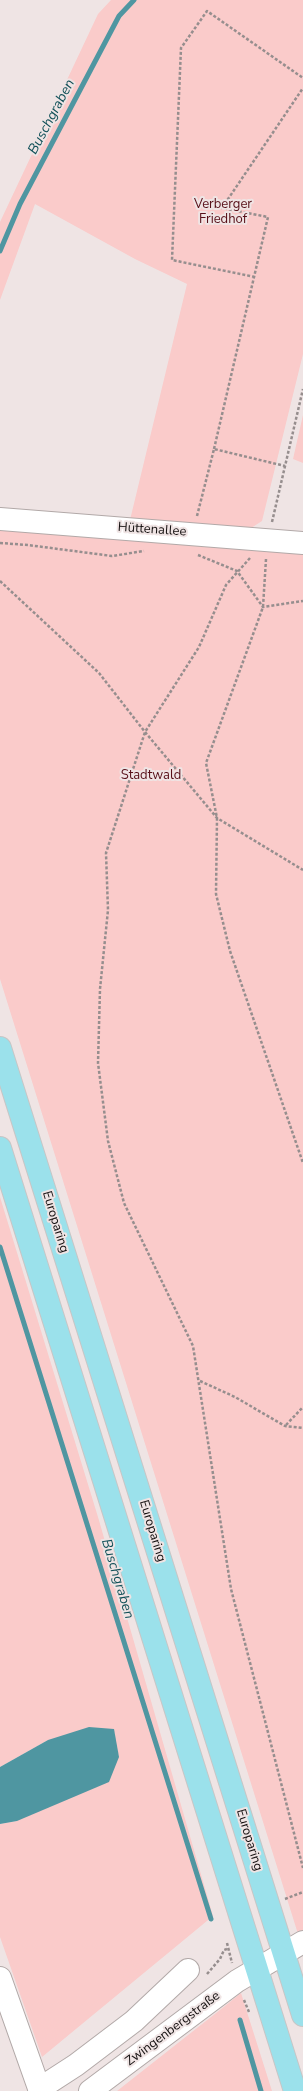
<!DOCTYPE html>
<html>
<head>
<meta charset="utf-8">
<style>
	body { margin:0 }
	canvas { display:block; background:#efe4e4 }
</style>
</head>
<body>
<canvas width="303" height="2091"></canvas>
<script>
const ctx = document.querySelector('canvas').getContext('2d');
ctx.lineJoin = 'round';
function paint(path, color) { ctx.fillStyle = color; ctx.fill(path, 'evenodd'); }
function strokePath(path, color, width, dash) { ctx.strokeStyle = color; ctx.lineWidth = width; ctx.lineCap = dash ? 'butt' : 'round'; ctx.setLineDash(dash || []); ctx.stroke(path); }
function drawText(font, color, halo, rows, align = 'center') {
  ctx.font = font + ' "Nunito Sans",sans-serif'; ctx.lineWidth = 4; ctx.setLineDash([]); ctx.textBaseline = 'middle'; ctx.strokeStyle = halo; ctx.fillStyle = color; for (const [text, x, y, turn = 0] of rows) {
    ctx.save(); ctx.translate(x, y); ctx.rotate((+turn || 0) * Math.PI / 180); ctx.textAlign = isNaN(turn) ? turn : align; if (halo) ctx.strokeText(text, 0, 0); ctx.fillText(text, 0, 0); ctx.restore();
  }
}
paint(new Path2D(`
	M111 0H303V354L262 521 248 530 130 520 187 284 135 259 35 204 0 300V222L98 14Z
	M303 415V463L293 459Z
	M0 529 303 552V1950L0 979Z
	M0 1197 98 1517 213 1916 42 2057 0 1937V1824L17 1821 48 1740 0 1767Z
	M241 1993 272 2091H117L225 2006Z`), '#facbca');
paint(new Path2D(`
	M89 1727 114 1729 119 1757 109 1782 17 1821 0 1824V1767L48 1740Z`), '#4f96a1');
strokePath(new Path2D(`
	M0 251 20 204 119 16 134 0
	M0 1247 211 1919
	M240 2020 261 2091`), '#4f96a1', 5);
const minor = new Path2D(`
	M0 519 303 543
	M0 1978 40 2091
	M39 2089 76 2065 134 2021 188 1970
	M90 2091 237 1981 303 1942`);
const major = new Path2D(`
	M0 1048 303 2015
	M0 1148 295 2091`);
strokePath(minor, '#b2a9a8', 24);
strokePath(major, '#c7c6c6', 24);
strokePath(new Path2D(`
	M255 277 172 260 181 48 207 11 303 78
	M214 449 268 217 222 208 303 88
	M197 516 214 449 285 466
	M272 522 303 389
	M0 543 28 545 112 556 144 551
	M198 555 237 571 263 607 303 601
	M250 558 226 585 199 647 145 732 106 853 108 910 100 989 98 1063 108 1141 124 1203 193 1346 231 1589 303 1868
	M266 559 263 607 206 763 217 818 216 894 230 951 303 1163
	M0 581 99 673 145 732 217 818 303 870
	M200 1381 235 1397 285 1426 303 1428
	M286 1425 303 1407
	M285 1899 303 1892
	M227 1943 232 1963
	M207 1974 220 1959 224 1950 227 1949
	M244 2000 249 2012`), '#968e8e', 2.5, [3, 2]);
strokePath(minor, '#fff', 22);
strokePath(major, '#9be1eb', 22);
drawText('13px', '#570f18', '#efe4e4', [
	["Verberger",223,205],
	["Friedhof",223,220],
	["Stadtwald",151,776]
]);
drawText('13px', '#141010', '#efe4e4', [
	["Hüttenallee",152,530,4],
	["Europaring",55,1222,73],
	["Europaring",152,1531,73],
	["Europaring",249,1840,73],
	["Zwingenbergstraße",173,2029,-37]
]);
drawText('italic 14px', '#115058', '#efe4e4', [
	["Buschgraben",52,117,-62],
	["Buschgraben",117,1579,73]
]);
</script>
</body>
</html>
